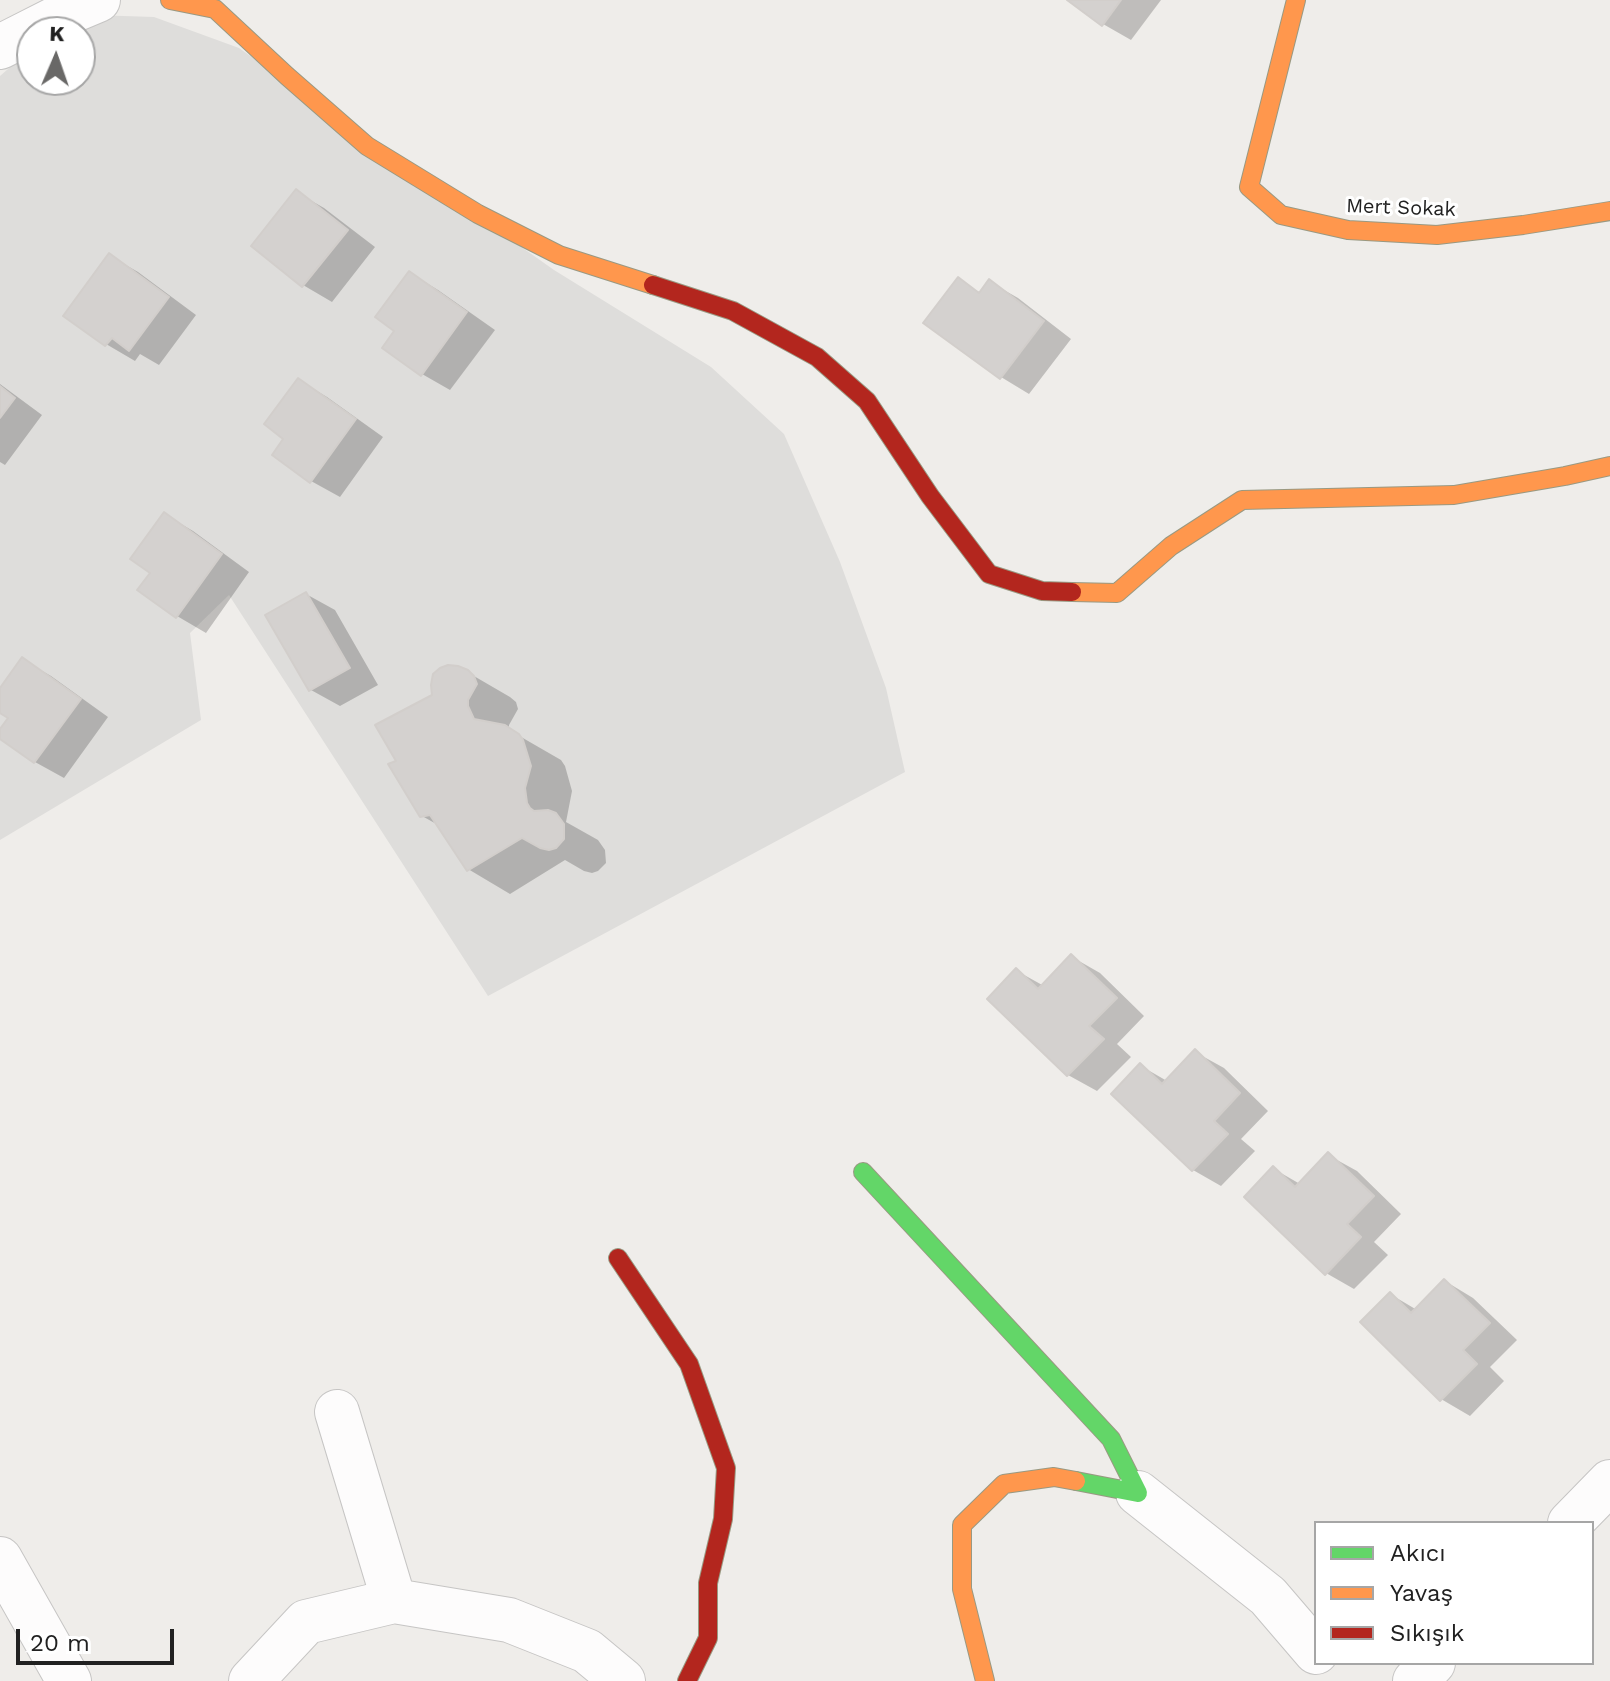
<!DOCTYPE html>
<html>
<head>
<meta charset="utf-8">
<style>
	body { margin:0 }
	#map { position:relative; width:1610px; height:1681px; overflow:hidden; background:#efedea; font-family:"Work Sans",sans-serif }
	canvas { display:block }
	.legend { position:absolute; left:1314px; top:1521px; width:280px; height:144px; box-sizing:border-box; background:#fff; border:2px solid #a6a6a6; margin:0; padding:10px 14px; list-style:none; font-size:24px; color:#212121 }
	.legend li { display:flex; align-items:center; gap:16px; height:40px }
	.legend b { width:40px; border:2px solid #a6a6a6 }
	.north { position:absolute; left:16px; top:16px; width:80px; height:80px; box-sizing:border-box; background:#fff; border:2px solid #a6a6a6; border-radius:50%; rotate:2deg; font-size:22px; font-weight:700; line-height:32px; text-align:center; color:#212121 }
	.north::after { content:''; display:block; margin:auto; width:28px; height:36px; background:#696867; clip-path:polygon(50% 0,100% 100%,50% 72%,0 100%) }
	.scale { position:absolute; left:16px; top:1629px; width:158px; height:36px; box-sizing:border-box; border:4px solid #212121; border-top:0; padding-left:10px; font-size:24px; line-height:28px; white-space:nowrap; color:#212121; -webkit-text-stroke:6px #fff; paint-order:stroke }
</style>
</head>
<body>
<div id="map">
<canvas width="1610" height="1681"></canvas>
<ul class="legend">
<li><b style="height:10px;background:#63d668"></b>Akıcı</li>
<li><b style="height:10px;background:#ff974d"></b>Yavaş</li>
<li><b style="height:10px;background:#b3261e"></b>Sıkışık</li>
</ul>
<div class="north">K</div>
<div class="scale">20 m</div>
</div>
<script>
const ctx = document.querySelector('canvas').getContext('2d');
ctx.lineJoin = 'round';
function paint(path, color) { ctx.fillStyle = color; ctx.fill(path, 'evenodd'); }
function strokePath(path, color, width, dash) { ctx.strokeStyle = color; ctx.lineWidth = width; ctx.lineCap = dash ? 'butt' : 'round'; ctx.setLineDash(dash || []); ctx.stroke(path); }
function drawText(font, color, halo, rows, align = 'center') {
  ctx.font = font + ' "Work Sans",sans-serif'; ctx.lineWidth = 6; ctx.setLineDash([]); ctx.textBaseline = 'middle'; ctx.strokeStyle = halo; ctx.fillStyle = color; for (const [text, x, y, turn = 0] of rows) {
    ctx.save(); ctx.translate(x, y); ctx.rotate((+turn || 0) * Math.PI / 180); ctx.textAlign = isNaN(turn) ? turn : align; if (halo) ctx.strokeText(text, 0, 0); ctx.fillText(text, 0, 0); ctx.restore();
  }
}
paint(new Path2D(`
	M93 15 154 17 239 48 554 270 711 367 784 434 840 562 886 688 905 772 488 996 229 595 190 633 201 720 0 840V76L32 48V80H80V32H62Z`), '#dedddb');
paint(new Path2D(`
	M1071 0H1161L1131 40 1103 24Z
	M296 192 324 208 375 247 332 302 303 285 254 245Z
	M110 256 138 272 196 315 159 365 140 354 135 361 106 344Z
	M410 273 438 290 495 330 450 390 422 374 397 330Z
	M958 280 981 293 990 282 1018 298 1071 339 1029 394 1001 377Z
	M298 380 327 397 383 437 340 497 311 481 286 438Z
	M0 384 42 415 5 465 0 462Z
	M164 514 193 531 249 572 206 633 177 616 152 572Z
	M306 594 335 610 378 685 340 706 311 690Z
	M23 660 51 676 108 717 64 778 35 762 0 737V732L11 718 0 710V691Z
	M467 672 510 697 516 702 518 709 509 725V730L561 760 565 766 572 791 566 822 598 840 605 850 606 863 598 871 592 873 584 871 565 860 510 894 468 869 440 826 422 816 399 762Z
	M1072 957 1100 973 1144 1016 1117 1044 1131 1057 1097 1091 1068 1075 989 999 1017 971 1044 986Z
	M1195 1052 1224 1068 1268 1111 1241 1139 1255 1151 1221 1186 1193 1170 1141 1066 1167 1081Z
	M1328 1155 1357 1171 1401 1214 1374 1242 1388 1255 1354 1289 1326 1273 1274 1169 1300 1184Z
	M1445 1281 1473 1298 1517 1340 1490 1367 1504 1381 1470 1416 1441 1399 1390 1294 1417 1310Z`), '#0003');
const building = new Path2D(`
	M1067 0H1121L1102 26Z
	M296 189 348 230 302 287 251 246Z
	M109 253 169 297 129 351 112 338 105 346 63 316Z
	M409 271 467 312 421 376 382 348 394 331 375 317Z
	M958 277 979 293 989 279 1044 321 1000 379 923 323Z
	M298 378 356 419 310 483 272 455 283 439 264 424Z
	M0 386 15 398 0 418Z
	M164 512 222 554 176 618 137 590 150 573 130 559Z
	M306 592 350 668 309 691 265 615Z
	M22 657 81 699 34 763 0 739V729L8 718 0 713V688Z
	M448 665 458 666 468 670 474 676 477 684 468 700V706L474 719 505 725 519 734 523 740 531 766 525 788 527 803 530 808 534 811 548 810 556 813 564 824V839L556 848 549 850 540 848 522 838 467 871 430 815 420 817 388 764 396 761 375 725 432 695 431 685 433 674 440 668Z
	M1071 954 1117 998 1089 1026 1104 1039 1067 1076 987 999 1016 968 1038 989Z
	M1195 1049 1240 1093 1214 1121 1228 1134 1192 1171 1111 1094 1140 1063 1162 1084Z
	M1328 1152 1374 1196 1347 1224 1361 1237 1325 1275 1244 1197 1273 1166 1295 1187Z
	M1444 1279 1490 1323 1463 1350 1477 1364 1440 1401 1360 1322 1390 1292 1411 1313Z`);
paint(building, '#d4d1cf');
strokePath(building, '#d2cecb', 2);
const street = new Path2D(`
	M0 47 67 13 98 0
	M337 1412 394 1601
	M1138 1493 1268 1596 1316 1652
	M1570 1523 1610 1482
	M0 1559 69 1681
	M251 1681 306 1622 394 1601 509 1620 587 1651 623 1681
	M1415 1681 1433 1663`);
const fast = new Path2D(`
	M863 1172 1111 1439 1138 1493 1076 1481`);
const slow = new Path2D(`
	M170 0 215 9 287 76 367 146 478 214 559 255 653 285
	M1296 0 1249 187 1281 215 1348 230 1437 235 1523 225 1610 211
	M1072 592 1117 593 1171 546 1242 500 1454 495 1565 476 1610 466
	M985 1681 962 1589V1525L1004 1484 1054 1477 1076 1481`);
const jam = new Path2D(`
	M653 285 733 311 817 357 867 401 930 496 989 574 1042 591 1072 592
	M618 1258 689 1364 726 1468 723 1519 708 1583V1638L687 1681`);
strokePath(street, '#c6c5c4', 46);
strokePath(fast, '#999982', 20);
strokePath(slow, '#999982', 20);
strokePath(jam, '#999982', 20);
strokePath(street, '#fdfcfc', 44);
strokePath(fast, '#63d668', 18);
strokePath(slow, '#ff974d', 18);
strokePath(jam, '#b3261e', 18);
drawText('20px', '#212121', '#fff', [
	["Mert Sokak",1401,208,2]
]);
</script>
</body>
</html>
